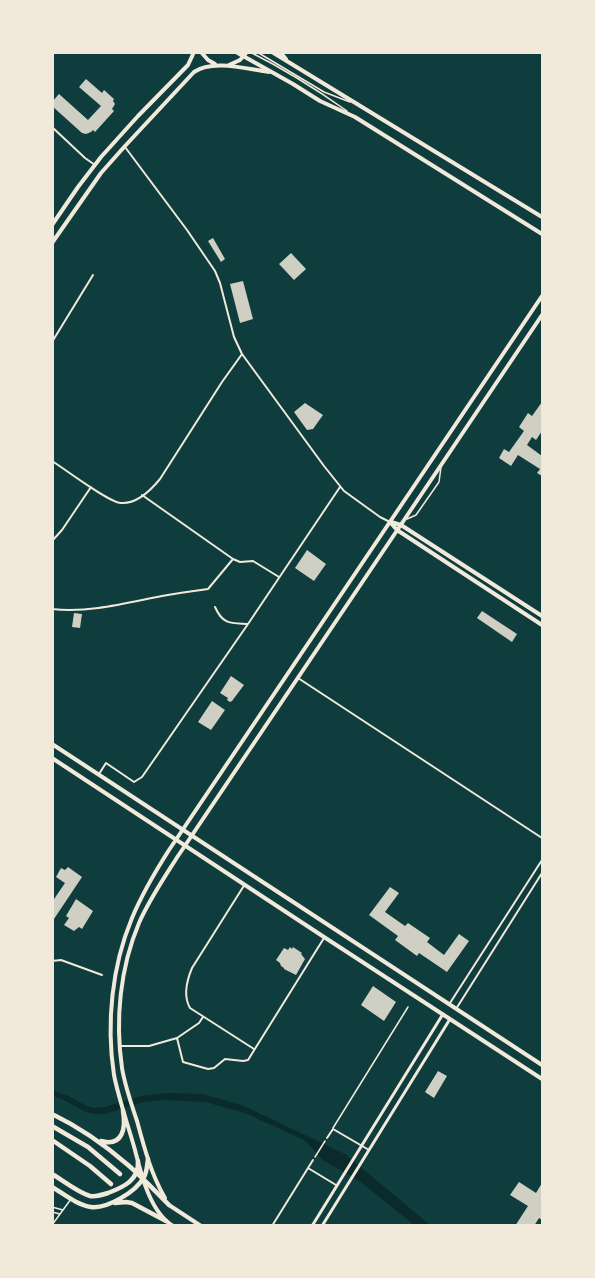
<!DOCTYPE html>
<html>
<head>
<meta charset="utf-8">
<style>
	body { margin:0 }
	#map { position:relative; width:595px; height:1278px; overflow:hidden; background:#0f3d3e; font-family:Helvetica,sans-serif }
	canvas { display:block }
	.frame { position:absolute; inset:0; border:54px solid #f1e9da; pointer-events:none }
</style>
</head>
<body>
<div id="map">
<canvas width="595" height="1278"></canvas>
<div class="frame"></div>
</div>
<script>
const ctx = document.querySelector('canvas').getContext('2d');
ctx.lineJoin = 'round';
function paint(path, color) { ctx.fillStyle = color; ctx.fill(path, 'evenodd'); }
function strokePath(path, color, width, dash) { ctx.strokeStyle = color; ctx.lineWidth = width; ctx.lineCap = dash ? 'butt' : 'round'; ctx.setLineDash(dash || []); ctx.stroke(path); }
paint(new Path2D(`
	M52 1090 68 1096 87 1106 95 1108 105 1107 141 1096 169 1093 202 1094 242 1105 345 1154 430 1225H414L361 1182 323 1160 304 1140 245 1113 205 1102 165 1100 143 1102 104 1114H95L86 1112 60 1098 53 1096Z`), '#0a2a2b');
paint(new Path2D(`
	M86 79 102 93 104 90 114 99 113 101 115 104 112 109 114 111 95 132 93 130 91 132 86 134 82 133 52 106V102L59 94 88 120 101 106 79 87Z
	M213 238 225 259 221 262 208 241Z
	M291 253 306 269 294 280 279 264Z
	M243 281 253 319 240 323 230 284Z
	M542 402V417L541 420 542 421V431L536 440 532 437 527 445 542 456V476L537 473 540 469 518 455 511 466 499 458 504 449 509 452 524 431 519 427 528 413 532 416Z
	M305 403 323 415 313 429 307 430 294 412Z
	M307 550 326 564 314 581 295 568Z
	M482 611 517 634 512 642 477 618Z
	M74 613 82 614 80 628 72 627Z
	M231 676 244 685 232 701 230 702 227 700 228 698 220 693Z
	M212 701 225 710 211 730 198 722Z
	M68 867 82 877 52 922V902L65 883 56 877 61 868 65 870Z
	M390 887 399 893 385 912 405 926 408 923 430 938 427 942 444 955 459 934 469 941 447 972 419 953 417 956 395 940 398 936 369 915Z
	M76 899 93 911 82 929 79 927 74 931 64 925 69 918 66 916Z
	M290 947 292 949 293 947 302 953 301 954 305 959 296 975 284 969V968L281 966 280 963 276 960 284 948 288 950Z
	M373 986 396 1002 384 1021 361 1005Z
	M438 1071 447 1076 434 1098 425 1092Z
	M519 1182 536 1193 542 1183V1220L539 1218 534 1226H515L528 1206 510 1195Z`), '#cfcfc3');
strokePath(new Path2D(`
	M315 1157 325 1141`), '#f1e9da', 1.5);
strokePath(new Path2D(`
	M250 52C284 69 316 89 347 111
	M257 52 324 92 350 102
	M407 519 416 515 439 482 441 467
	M333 1128 408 1007
	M52 1207 63 1210
	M52 1212 60 1214
	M52 1225 71 1199`), '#f1e9da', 1.5);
strokePath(new Path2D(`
	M52 127 85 158 95 165
	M125 147 187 230 215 271 220 283 234 337 242 354 324 466 344 491 380 517 390 522
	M52 342 93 275
	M52 461C65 469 108 502 121 503 136 504 151 490 160 479L222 382 242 354
	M142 495 233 559 240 562 253 561 279 577
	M52 541 62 530 91 487
	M215 607C223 625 231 623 248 624
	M52 609C90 613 126 603 162 596 178 593 193 591 208 589L233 559
	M298 678 542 838
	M99 774 106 763 134 782 142 777 248 624 340 487
	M245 884 192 968C187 980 183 996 190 1008L254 1049
	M52 961 61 960 102 975
	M450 1003 542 860
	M456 1009 542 873
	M177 1038 199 1023 203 1017
	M120 1046H149L177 1038 183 1062 208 1069 214 1068 225 1059 243 1061 248 1060 324 938
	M327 1138 333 1129 369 1150
	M308 1168 336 1185
	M272 1226 313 1160`), '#f1e9da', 2);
strokePath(new Path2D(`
	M312 1226 443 1014
	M322 1226 450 1019`), '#f1e9da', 3);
strokePath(new Path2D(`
	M390 522 397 530 542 625
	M391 522 401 525 542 616`), '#f1e9da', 4);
strokePath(new Path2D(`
	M201 52 208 60 215 64
	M236 52 293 84 320 101 355 117 542 234
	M272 52 542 217
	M280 52 286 59
	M229 65 240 60 247 52
	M52 225 78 187 101 157 138 116 188 65 194 52
	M52 243 101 173 125 146 194 72C213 59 246 69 269 72
	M52 744 542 1065
	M52 758 324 937 542 1079
	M165 1198C151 1174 144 1147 137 1121 131 1103 125 1086 122 1068 115 1020 120 968 139 923 149 900 164 878 178 856L542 315
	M169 1205 201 1226
	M173 1226C150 1212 141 1174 135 1150 128 1125 119 1100 114 1075 106 1023 112 966 132 918 142 894 155 872 169 850L542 296`), '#f1e9da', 4);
strokePath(new Path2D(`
	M52 1114C79 1127 105 1145 128 1165 142 1177 155 1191 169 1205
	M52 1126 88 1147 120 1174
	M52 1140 90 1166 111 1184
	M101 1141C123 1147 126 1128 123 1111
	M52 1174C64 1181 77 1192 90 1196 96 1197 102 1195 108 1193 124 1187 139 1180 138 1161
	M52 1187C64 1194 77 1205 91 1207 107 1209 136 1192 144 1177 147 1172 147 1165 148 1159
	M115 1203 126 1202 132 1203 166 1221`), '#f1e9da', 4.5);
</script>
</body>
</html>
